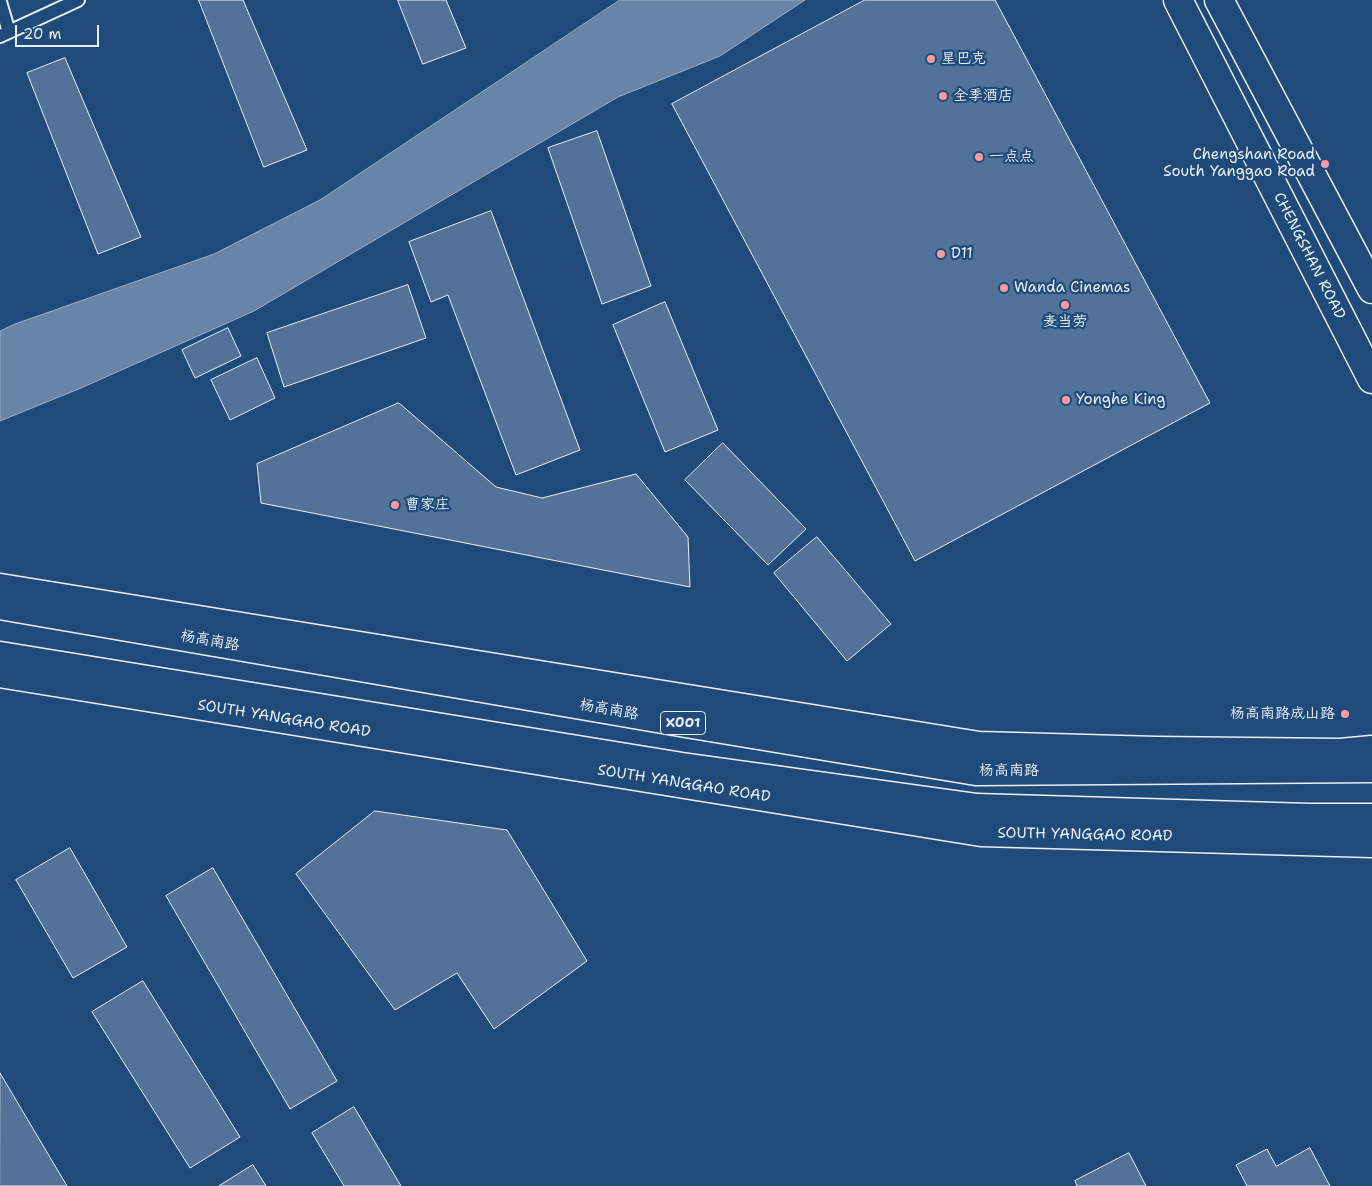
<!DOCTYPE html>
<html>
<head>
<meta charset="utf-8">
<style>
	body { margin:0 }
	#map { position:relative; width:1372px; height:1186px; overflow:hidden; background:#1f4a7a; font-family:"Shantell Sans",sans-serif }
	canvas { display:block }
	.scale { position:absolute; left:15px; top:25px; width:84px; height:22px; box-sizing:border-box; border:2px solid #e8f1f8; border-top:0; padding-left:6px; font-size:15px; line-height:18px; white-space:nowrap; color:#e8f1f8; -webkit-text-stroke:4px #1f4a7a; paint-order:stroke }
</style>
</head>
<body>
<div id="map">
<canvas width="1372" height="1186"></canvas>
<div class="scale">20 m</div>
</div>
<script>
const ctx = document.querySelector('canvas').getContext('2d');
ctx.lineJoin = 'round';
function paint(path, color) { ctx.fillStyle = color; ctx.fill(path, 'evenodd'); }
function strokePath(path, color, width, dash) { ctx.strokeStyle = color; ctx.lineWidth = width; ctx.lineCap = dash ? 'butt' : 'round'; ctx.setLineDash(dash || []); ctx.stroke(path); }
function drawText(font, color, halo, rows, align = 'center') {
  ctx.font = font + ' "Shantell Sans","LXGW WenKai TC",sans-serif'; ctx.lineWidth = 4.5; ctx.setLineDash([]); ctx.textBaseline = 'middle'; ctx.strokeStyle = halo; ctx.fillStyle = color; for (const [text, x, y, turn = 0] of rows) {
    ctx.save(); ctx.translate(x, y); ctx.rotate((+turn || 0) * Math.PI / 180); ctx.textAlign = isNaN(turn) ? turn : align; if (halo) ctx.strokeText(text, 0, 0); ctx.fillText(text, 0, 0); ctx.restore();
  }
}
const water = new Path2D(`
	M620 0H805L720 56 618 97 254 311 81 388 0 421V331L15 324 214 254 320 200Z`);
paint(water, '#6685a7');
strokePath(water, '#9ab0c7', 1);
const building = new Path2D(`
	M199 0H243L307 150 264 167Z
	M398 0H446L466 48 423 64Z
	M865 0H995L1210 403 915 561 672 104Z
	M65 58 141 237 98 254 27 73Z
	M597 131 651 286 602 304 548 148Z
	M491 211 580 450 516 475 448 295 431 302 409 242Z
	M408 285 426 338 284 387 267 333Z
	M665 302 718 430 665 452 613 325Z
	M228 328 241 356 195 378 182 350Z
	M257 358 275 398 230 420 211 380Z
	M399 403 496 487 542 498 636 474 688 537 690 587 261 503 257 464Z
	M723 443 806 529 768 565 685 480Z
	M817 537 891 624 847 661 774 573Z
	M375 811 507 830 587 961 494 1029 457 973 395 1010 296 874Z
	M70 848 127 947 73 978 16 880Z
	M213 868 337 1081 290 1109 166 896Z
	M143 981 240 1137 190 1168 92 1012Z
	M0 1073 67 1186H0Z
	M354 1107 401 1186H344L312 1133Z
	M1310 1148 1330 1186H1247L1236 1165 1267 1149 1276 1166Z
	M1129 1153 1146 1186H1077L1075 1181Z
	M253 1165 266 1186H219Z`);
paint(building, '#517399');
strokePath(building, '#e8f1f8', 1);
const lane = new Path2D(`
	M0 2 9 32
	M0 36 78 0`);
const secondary = new Path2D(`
	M1178 0 1372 379
	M1219 0 1372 289`);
const primary = new Path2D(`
	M0 588 979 746 1156 751 1340 753 1372 750
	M0 673 981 832 1372 843`);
const highway = new Path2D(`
	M0 605 686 723 976 771 1372 768
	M0 656 682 767 977 808 1309 818H1372`);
strokePath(lane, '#e8f1f8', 16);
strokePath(secondary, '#e8f1f8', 31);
strokePath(primary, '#e8f1f8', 31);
strokePath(highway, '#e8f1f8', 31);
strokePath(lane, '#1f4a7a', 12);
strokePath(secondary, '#1f4a7a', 28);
strokePath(primary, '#1f4a7a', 28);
strokePath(highway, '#1f4a7a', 28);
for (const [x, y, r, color] of [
	[931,59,5,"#ff9aa2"],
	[943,96,5,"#ff9aa2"],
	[979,157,5,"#ff9aa2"],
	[1325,164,5,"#ff9aa2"],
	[941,254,5,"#ff9aa2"],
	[1004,288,5,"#ff9aa2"],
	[1065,305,5,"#ff9aa2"],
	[1066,400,5,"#ff9aa2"],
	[395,505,5,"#ff9aa2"],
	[1345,714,5,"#ff9aa2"]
]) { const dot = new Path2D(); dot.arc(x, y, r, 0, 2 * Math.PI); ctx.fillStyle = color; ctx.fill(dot); strokePath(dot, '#1f4a7a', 2); }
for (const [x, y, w] of [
	[683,723,45]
]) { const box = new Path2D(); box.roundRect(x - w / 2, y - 11.5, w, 23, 4); ctx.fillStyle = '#1f4a7a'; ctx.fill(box); strokePath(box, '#e8f1f8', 1); }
drawText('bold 14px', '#e8f1f8', null, [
	["X001",683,723]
]);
drawText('15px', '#e8f1f8', '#1f4a7a', [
	["星巴克",941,59],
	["全季酒店",953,96],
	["Chengshan Road",1315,155,"right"],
	["South Yanggao Road",1315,172,"right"],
	["一点点",989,157],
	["D11",951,254],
	["Wanda Cinemas",1014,288],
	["麦当劳",1065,322,"center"],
	["Yonghe King",1076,400],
	["曹家庄",405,505],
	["杨高南路成山路",1335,714,"right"]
], 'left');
drawText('15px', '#e8f1f8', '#1f4a7a', [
	["CHENGSHAN ROAD",1309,256,63],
	["杨高南路",210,641,10],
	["杨高南路",609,710,10],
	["SOUTH YANGGAO ROAD",284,719,9],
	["杨高南路",1009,771],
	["SOUTH YANGGAO ROAD",684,784,9],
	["SOUTH YANGGAO ROAD",1085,835,1]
]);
</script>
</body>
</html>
